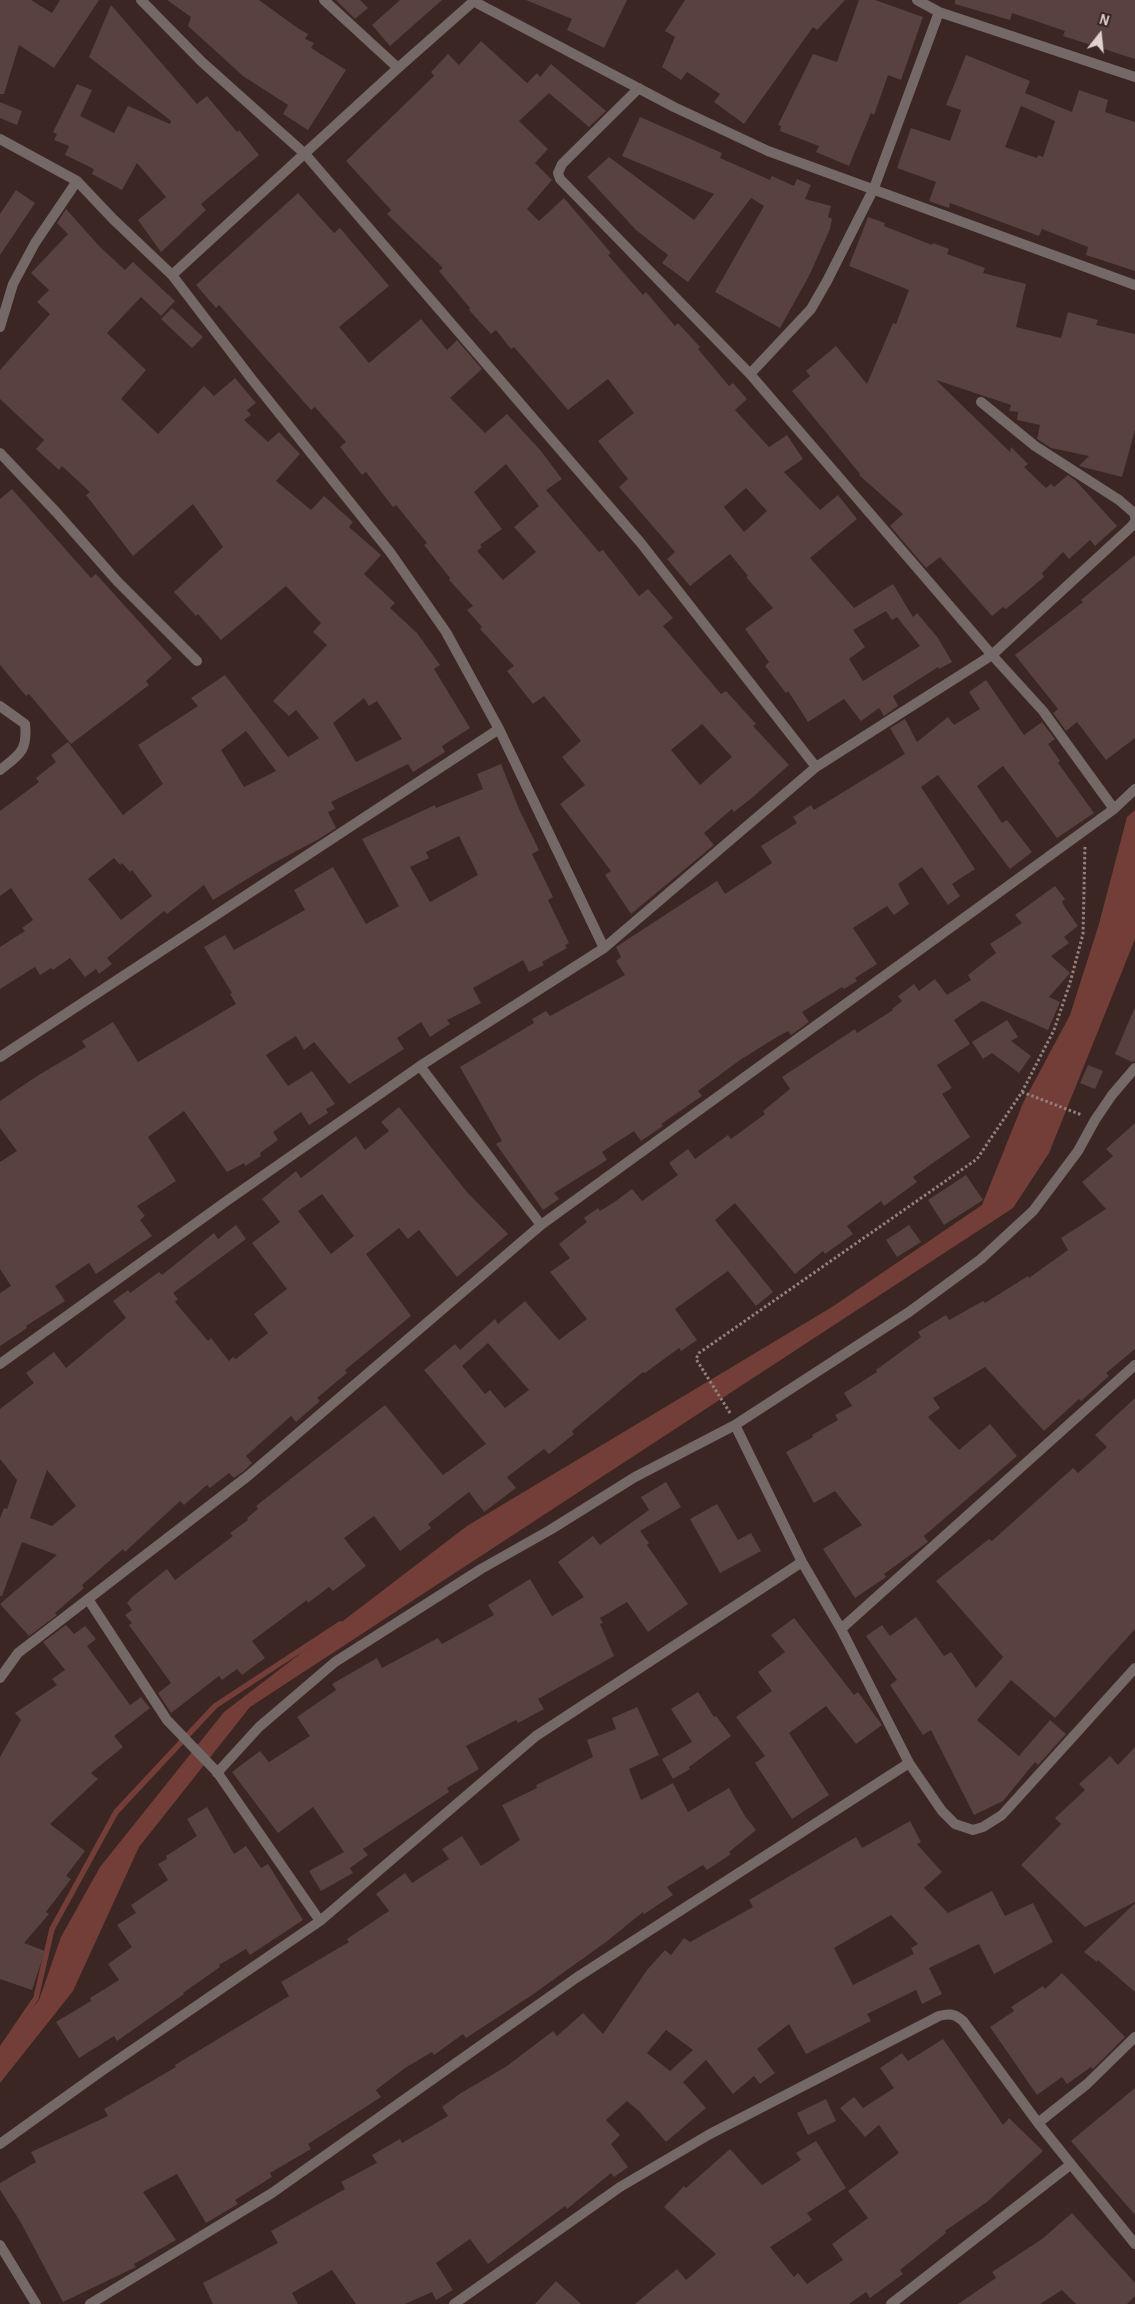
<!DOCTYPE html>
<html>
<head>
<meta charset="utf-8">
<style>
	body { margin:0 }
	#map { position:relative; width:1135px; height:2304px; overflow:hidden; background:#3b2623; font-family:"Alegreya Sans",sans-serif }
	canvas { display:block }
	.north { position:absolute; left:1075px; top:10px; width:50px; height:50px; -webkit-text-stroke:4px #3b2623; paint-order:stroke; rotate:16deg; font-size:14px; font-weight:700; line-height:20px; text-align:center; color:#e1d2d0 }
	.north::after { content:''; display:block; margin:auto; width:18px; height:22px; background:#e1d2d0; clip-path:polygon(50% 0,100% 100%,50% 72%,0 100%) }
</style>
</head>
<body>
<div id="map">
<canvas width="1135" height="2304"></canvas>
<div class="north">N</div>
</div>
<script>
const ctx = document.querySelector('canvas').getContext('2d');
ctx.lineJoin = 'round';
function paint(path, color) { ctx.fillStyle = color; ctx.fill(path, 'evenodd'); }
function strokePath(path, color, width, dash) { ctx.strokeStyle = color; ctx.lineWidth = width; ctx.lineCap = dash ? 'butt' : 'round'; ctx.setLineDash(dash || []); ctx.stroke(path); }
paint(new Path2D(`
	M1135 810V939L1049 1153 1013 1208 250 1707 139 1847 73 1991 0 2083V2048L39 2000 61 1937 100 1867 224 1712 467 1526 832 1307 982 1205 1023 1103 1070 1015 1099 924 1127 817Z`), '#733e38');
strokePath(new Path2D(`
	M0 2051 36 1998 52 1929 116 1812 215 1706 340 1624`), '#733e38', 5.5);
paint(new Path2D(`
	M0 0H31L52 13 60 0H99L54 68 19 45 4 94H0Z
	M167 0H259L299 29 308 34 305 39 314 43 311 48 346 70 308 130 283 114 288 105 243 76 188 26 191 17Z
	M336 0H360L368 8 355 19Z
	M400 0H442L390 46 372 25Z
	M526 0H627L604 48 567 30 572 19Z
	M685 0H845L817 30 813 27 744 124 714 102 720 94 687 72 681 80 662 67 675 37 665 31Z
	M859 0H875L923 17 901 80 888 75 874 115 871 113 849 166 816 152 819 146 780 131 781 126 778 125 813 54 837 62Z
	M955 0H1135V59L1063 36 1065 31 1012 13 1010 20 955 4Z
	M111 5 197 104 207 96 237 132 239 130 259 155 201 204 206 210 161 252 138 220 166 197 137 163 122 190 92 174 94 169 65 155 69 146 54 140 57 134 53 132 77 84 92 90 80 116 114 133 128 106 170 124 171 121 89 57Z
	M481 41 527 83 537 73 540 77 551 64 606 111 589 127 549 93 519 121 548 149 535 163 552 180 527 209 539 221 564 198 611 253 608 255 643 295 646 292 675 326 678 323 700 347 698 349 729 386 733 383 747 399 735 410 769 447 787 435 803 459 784 472 820 510 838 495 857 519 810 558 854 608 893 584 913 617 917 613 938 638 952 662 939 669 938 667 893 696 898 706 884 716 879 708 861 721 844 699 808 722 788 691 786 693 765 666 769 662 745 629 773 608 746 577 748 576 730 554 690 586 667 559 675 552 619 487 628 479 598 441 634 413 608 379 568 410 514 347 511 349 496 330 491 334 469 310 470 308 439 271 443 268 387 214 391 210 346 161 434 76 431 72 448 54 459 65ZM746 488 767 511 744 532 724 507ZM886 611 892 620 897 617 920 646 863 681 849 659 865 647 853 630Z
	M966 55 1030 81 1025 93 1072 112 1079 90 1108 100 1105 112 1135 122V271L1086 255 1088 247 1042 229 1039 236 950 203 949 208 929 201 936 182 897 168 911 128 950 141 961 110 946 105ZM1021 106 1055 121 1043 157 1038 155 1037 158 1005 147Z
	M0 102 22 111 17 125 0 118Z
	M640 117 722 153 720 158 770 180 772 176 794 186 797 179 811 185 805 199 831 206 828 217 832 219 830 229 809 276 780 328 715 292 764 206 751 198 688 282 662 263 668 255 636 230 587 177 609 157 694 220 714 194 622 156Z
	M16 190 35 203 0 255V214Z
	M298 193 334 233 340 228 389 286 339 327 369 363 421 319 447 350 457 340 482 369 450 398 485 433 507 414 541 451 562 479 546 490 599 552 603 550 639 596 648 589 673 618 663 626 721 694 726 691 756 724 753 726 789 765 753 797 734 812 732 809 704 833 714 845 631 914 605 875 611 871 560 804 585 785 562 757 581 741 544 696 533 704 507 671 514 666 480 629 482 627 467 610 473 606 449 580 450 578 424 545 427 543 396 505 393 507 366 472 362 475 340 447 346 442 315 407 311 410 219 305 216 308 196 285ZM506 464 539 506 514 527 536 552 503 580 477 551 482 547 480 545 502 529 474 492ZM702 724 732 757 700 785 671 750Z
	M66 209 100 247 125 270 133 262 175 301 161 316 141 297 107 333 146 370 121 399 158 434 204 386 214 396 235 378 256 403 247 410 251 415 244 420 268 442 279 432 300 454 276 481 311 510 324 496 353 522 349 527 381 555 364 574 395 603 390 608 417 633 440 665 434 669 470 728 442 746 445 752 413 772 408 764 331 802 335 809 328 812 336 828 319 839 270 865 213 900 204 885 167 914 164 911 107 958 112 964 99 974 96 969 85 977 70 958 53 970 51 968 40 975 35 967 0 989V947L25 931 22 928 33 920 11 888 0 896V811L39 782 36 778 56 762 51 755 68 742 123 815 163 784 138 745 198 706 191 698 225 675 288 757 319 738 296 710 289 716 273 701 327 645 313 632 321 623 286 586 221 640 198 614 196 616 174 592 223 547 193 504 133 556 86 495 90 492 62 466 59 470 36 449 44 440 0 399V370L50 314 37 302 49 290 31 273 68 234 57 223ZM364 698 369 706 377 701 402 739 356 762 333 723ZM246 731 276 771 244 787 221 750ZM114 858 120 865 122 863 130 872 132 870 152 896 121 920 88 879Z
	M868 217 885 223 884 226 932 245 933 243 949 249 947 254 985 268 983 273 1026 284 1016 327 1061 338 1068 312 1098 320 1096 325 1135 334V430L1122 477 1079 466 1089 456 1051 448 1039 440 1037 439 1040 425 1017 420 1018 412 1009 411 1011 405 936 380 1010 452 1011 447 1028 464 1024 467 1046 488 1051 484 1054 487 1068 475 1076 481 1117 526 1095 546 1090 540 1069 559 1063 552 1042 573 1044 577 1006 609 1003 607 992 616 940 557 926 568 890 526 903 514 859 475 860 474 792 391 810 376 806 371 836 346 867 384 893 323 896 324 909 290 849 266Z
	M172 308 203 337 192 348 161 319Z
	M12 489 91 578 96 574 172 658 146 681 149 685 71 744 29 694 26 696 0 665V499Z
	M1135 555V738L1106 760 1077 722 1066 731 1053 713 1058 709 1015 655 1083 602 1081 600Z
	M986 680 1024 735 1042 722 1055 739 1048 744 1060 761 1058 763 1094 813 1057 838 1003 766 977 786 1002 823 1007 820 1032 852 1010 869 938 775 921 787 975 869 952 884 960 896 948 905 922 867 898 884 909 904 894 915 887 906 853 928 877 964 855 978 857 981 844 989 842 987 802 1012 809 1022 791 1035 788 1031 777 1037 740 1060 698 1091 702 1096 661 1124 663 1126 641 1141 634 1131 602 1152 607 1160 554 1193 559 1199 543 1210 496 1144 502 1141 460 1067 534 1023 532 1019 546 1011 550 1016 625 975 616 961 621 957 616 947 717 881 725 894 772 863 761 846 797 823 793 817 811 805 814 810 905 754 890 728 905 719 917 742 948 717 954 725 980 709 969 692Z
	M501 764 519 809 539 850 532 854 553 897 548 900 569 943 565 945 567 948 542 962 544 965 529 972 523 960 473 988 481 1003 447 1020 450 1024 430 1037 421 1022 397 1038 404 1049 349 1084 314 1042 304 1050 296 1036 266 1055 288 1086 312 1071 335 1104 326 1109 328 1113 309 1125 301 1112 273 1132 278 1140 260 1153 261 1156 245 1166 244 1163 227 1172 184 1111 148 1137 176 1181 137 1206 145 1216 140 1220 152 1236 96 1274 89 1263 55 1286 65 1301 26 1326 27 1328 0 1346V1293L11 1286 0 1269V1162L17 1151 0 1128V1101L37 1076 86 1047 82 1041 113 1022 138 1062 236 1004 230 994 232 993 204 947 225 935 234 950 305 910 294 890 333 867 366 924 399 906 362 839 435 805 436 808 483 789 477 774ZM459 836 478 875 430 902 410 867 429 858 426 852Z
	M1055 886 1065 899 1062 902 1066 909 1078 926 1064 937 1069 943 1051 956 1070 973 1049 997 1060 1002 1048 1030 982 1001 954 1020 970 1044 937 1065 952 1088 942 1094 970 1137 913 1177 917 1182 884 1206 881 1201 847 1226 853 1234 825 1254 823 1251 795 1274 735 1203 715 1220 773 1292 756 1306 728 1271 675 1309 697 1340 681 1351 679 1348 645 1373 643 1372 572 1431 574 1434 549 1454 544 1449 507 1477 516 1488 484 1512 469 1492 428 1524 431 1528 400 1551 374 1516 344 1538 366 1566 333 1591 329 1587 308 1603 307 1600 252 1641 265 1658 242 1675 237 1669 222 1680 219 1676 171 1713 158 1693 171 1683 129 1625 132 1623 125 1615 132 1610 127 1603 132 1597 167 1569 175 1580 233 1536 230 1533 248 1520 247 1518 258 1509 256 1506 385 1405 443 1475 486 1444 424 1370 455 1344 460 1350 495 1319 498 1324 525 1301 559 1340 587 1319 550 1272 570 1258 559 1244 587 1222 584 1218 598 1208 600 1211 616 1201 632 1189 642 1201 678 1175 669 1163 688 1149 695 1159 728 1135 731 1139 765 1114 763 1111 790 1089 782 1077 855 1029 857 1033 893 1010 892 1009 902 1001 898 996 914 984 919 991 935 979 947 995 971 980 968 975 996 953 990 944 1022 923 1015 915ZM488 1343 529 1390 505 1408 490 1390 485 1394 462 1366Z
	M1135 1007V1061L1132 1062 1115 1054Z
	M1007 1020 1018 1037 1011 1041 1031 1056 1019 1073 992 1053 983 1059 972 1042Z
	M1088 1065 1103 1071 1095 1089 1080 1083Z
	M399 1107 467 1192 508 1234 457 1277 419 1230 408 1239 399 1228 366 1254 411 1316 345 1370 347 1373 317 1398 320 1401 296 1422 291 1416 246 1456 252 1463 244 1471 234 1478 229 1473 210 1488 207 1485 184 1505 180 1501 125 1552 123 1549 82 1585 84 1588 55 1613 57 1615 29 1636 0 1604 57 1555 22 1542 2 1596H0V1518L4 1508 7 1509 17 1480 0 1459V1409L34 1383 26 1373 54 1352 66 1368 126 1318 113 1301 128 1290 130 1293 159 1272 162 1275 214 1233 218 1239 236 1225 246 1239 173 1293 178 1299 175 1302 208 1341 211 1338 229 1361 233 1357 236 1359 268 1333 254 1314 287 1289 252 1243 280 1222 262 1199 296 1171 301 1178 356 1136 365 1150 389 1131 381 1122ZM322 1194 354 1236 331 1254 298 1211ZM47 1470 76 1506 52 1526 30 1518Z
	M1135 1123V1349L1106 1373 1109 1376 1081 1401 1079 1399 1044 1431 985 1367 933 1398 940 1408 928 1417 959 1450 990 1424 1017 1456 924 1536 928 1542 884 1574 886 1577 855 1598 823 1549 862 1525 835 1491 814 1503 786 1452 813 1437 812 1435 838 1420 835 1415 852 1406 844 1393 877 1372 876 1370 921 1337 918 1332 946 1315 949 1320 983 1301 985 1303 1028 1276 1029 1278 1068 1250 1061 1238 1106 1209 1082 1182 1113 1156 1106 1149Z
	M966 1175 983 1200 944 1225 928 1200Z
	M909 1225 921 1242 897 1257 886 1240Z
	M1135 1398V1629L1055 1718 1011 1680 977 1720 1019 1756 1050 1720 1066 1734 1038 1765 1035 1762 1003 1801 974 1815 931 1730 923 1735 890 1685 897 1680 866 1636 882 1625 890 1636 916 1617 944 1656 951 1652 976 1688 1003 1657 936 1581 989 1539 992 1541 1073 1468 1078 1473 1107 1447 1095 1435Z
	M666 1482 681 1507 640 1531 649 1543 647 1545 688 1604 648 1632 627 1602 600 1618 603 1623 600 1624 614 1656 538 1699 544 1709 518 1723 516 1720 466 1746 479 1769 447 1788 449 1792 363 1849 368 1855 350 1868 353 1873 321 1891 309 1871 344 1852 313 1807 278 1833 232 1772 260 1751 269 1762 310 1736 297 1717 336 1690 332 1684 377 1658 382 1668 438 1638 442 1644 494 1615 488 1605 530 1579 552 1616 584 1597 558 1562 593 1536 600 1545 649 1510 641 1497Z
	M717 1504 738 1540 751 1533 761 1551 720 1573 690 1519Z
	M794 1618 854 1695 858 1692 882 1725 856 1744 826 1706 789 1733 829 1795 792 1819 755 1763 765 1756 736 1717 772 1691 758 1672 785 1652 771 1635Z
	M66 1625 74 1634 85 1626 96 1639 87 1646 130 1705 141 1697 150 1708 114 1736 123 1747 91 1773 98 1779 50 1824 85 1851 66 1876 71 1879 46 1912 49 1914 24 1943 45 1951 32 1990 0 1979V1757L21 1720 15 1713 57 1685 52 1679 65 1670 43 1642Z
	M698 1692 714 1717 716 1716 731 1736 689 1767 690 1769 673 1779 662 1759 692 1742 671 1709Z
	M637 1707 659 1755 629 1769 641 1800 673 1783 688 1812 729 1788 745 1816 756 1830 729 1852 731 1854 707 1870 703 1865 667 1887 673 1895 644 1914 643 1912 606 1942 532 1995 466 2038 463 2034 434 2055 432 2052 405 2068 376 2090 381 2097 308 2144 311 2149 270 2173 272 2177 235 2200 238 2204 206 2223 177 2174 143 2192 176 2240 134 2264 136 2267 63 2302 20 2221 0 2190V2183L36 2162 31 2152 108 2116 104 2109 176 2067 175 2065 289 1996 281 1982 349 1942 347 1939 389 1911 376 1894 405 1873 412 1883 449 1859 442 1849 462 1836 481 1866 520 1840 502 1805 537 1788 536 1785 593 1757 587 1740 616 1729 612 1718Z
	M1135 1747V1902L1085 1927 1021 1865 1061 1824 1055 1818 1085 1790 1079 1784 1110 1756 1118 1765Z
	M207 1807 234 1854 246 1846 261 1868 268 1864 303 1920 250 1955 246 1949 219 1965 220 1967 183 1993 184 1994 117 2041 114 2036 79 2058 56 2022 91 2001 90 1998 119 1980 108 1964 132 1947 117 1925 136 1913 131 1905 168 1880 158 1864 167 1859 166 1856 197 1836 187 1819Z
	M910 1821 921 1842 917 1844 942 1872 924 1888 948 1913 992 1891 1005 1916 1033 1903 1053 1942 994 1974 979 1944 929 1968 942 1994 922 2004 916 1990 867 2014 871 2021 806 2054 789 2024 757 2049 775 2073 760 2084 754 2076 733 2094 706 2060 683 2082 706 2108 666 2142 639 2111 627 2101 606 2120 620 2135 611 2144 628 2167 614 2177 611 2173 567 2209 565 2206 488 2264 470 2239 436 2263 453 2290 436 2300 432 2292 405 2304H356L332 2270 292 2293 298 2304H213L203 2283 278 2243 271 2231 345 2189 341 2182 377 2163 372 2155 400 2139 402 2143 448 2116 442 2107 461 2093 507 2066 553 2031 557 2036 583 2013 603 2034 647 1970 665 1950 671 1955 684 1938 690 1942 753 1907 749 1900 856 1837 862 1848ZM891 1915 918 1944 911 1948 914 1954 853 1985 834 1948ZM666 2030 693 2050 670 2071 647 2053Z
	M1135 1903V1992L1098 1960 1097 1962 1084 1952Z
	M1062 1973 1125 2037 1093 2069 1091 2067 1067 2084 1062 2077 1037 2095 990 2027 1014 2011 1011 2007 1043 1986 1045 1989Z
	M943 2039 1003 2125 1009 2118 1043 2151 987 2202 945 2231 946 2233 900 2270 903 2274 870 2298 866 2292 849 2304H635L677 2269 686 2280 716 2254 664 2207 684 2186 686 2188 730 2149 762 2185 801 2160 796 2153 816 2141 846 2188 807 2213 812 2220 770 2247 794 2277 798 2273 807 2284 843 2260 832 2244 868 2218 848 2191 899 2153 879 2125 865 2137 840 2108 854 2097 863 2108 894 2088 880 2068 902 2053 908 2061Z
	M1135 2088V2215L1071 2141Z
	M826 2099 836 2121 808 2135 797 2113Z
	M1072 2213 1135 2283V2296L1127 2304H1076L1062 2290 1040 2304H958L996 2278 992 2272 1042 2239Z
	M556 2281 581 2304H535Z`), '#58413e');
strokePath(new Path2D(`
	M1022 1092 1082 1115
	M730 1413 696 1359 699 1353 977 1159 1022 1092 1054 1030 1070 983 1083 934 1085 845`), '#93817f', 3, [2.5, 2.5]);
strokePath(new Path2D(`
	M141 0 202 62 305 154 640 542 816 767
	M324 0 398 68
	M917 0 939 12 1135 77
	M475 2 674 107 768 151 1135 285
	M639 88 562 164 558 173 560 179 750 374 992 655 1043 711 1114 809
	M0 139 77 181 113 219 172 275 254 382 390 552 446 632 499 729 604 948
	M172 275 398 68 475 0
	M0 327 13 284 35 243 77 181
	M750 374 811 309 827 281 874 188 939 12
	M981 402 1035 446 1119 500 1134 513 1135 517
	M0 453 57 513 117 581 197 661
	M0 706 25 724C28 751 19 755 0 770
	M0 1057 499 729
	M420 1066 541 1225
	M0 1364 228 1200 420 1066 604 948 816 767 992 655 1132 526 1135 521
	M735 1425 802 1562 841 1629 909 1763 942 1811 955 1824 973 1830 983 1827 1002 1815 1135 1668
	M88 1599 167 1720 217 1772 320 1921
	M841 1629 1135 1365
	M0 1678 18 1653 248 1476 541 1225 1114 809 1135 789
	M217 1773 259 1727 335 1662 481 1569 550 1530 635 1477 735 1425 909 1312 981 1259 1033 1211 1078 1151 1095 1120 1112 1095 1135 1068
	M1038 2123 1087 2084 1135 2037
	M0 2144 103 2070 320 1921 536 1736 802 1562
	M0 2245 36 2304
	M90 2304 272 2193 576 1978 909 1763
	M454 2304 620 2187 710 2134 939 2016C950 2013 955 2014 963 2021L1038 2123 1135 2244
	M891 2304 1070 2165`), '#746967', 10);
</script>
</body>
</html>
